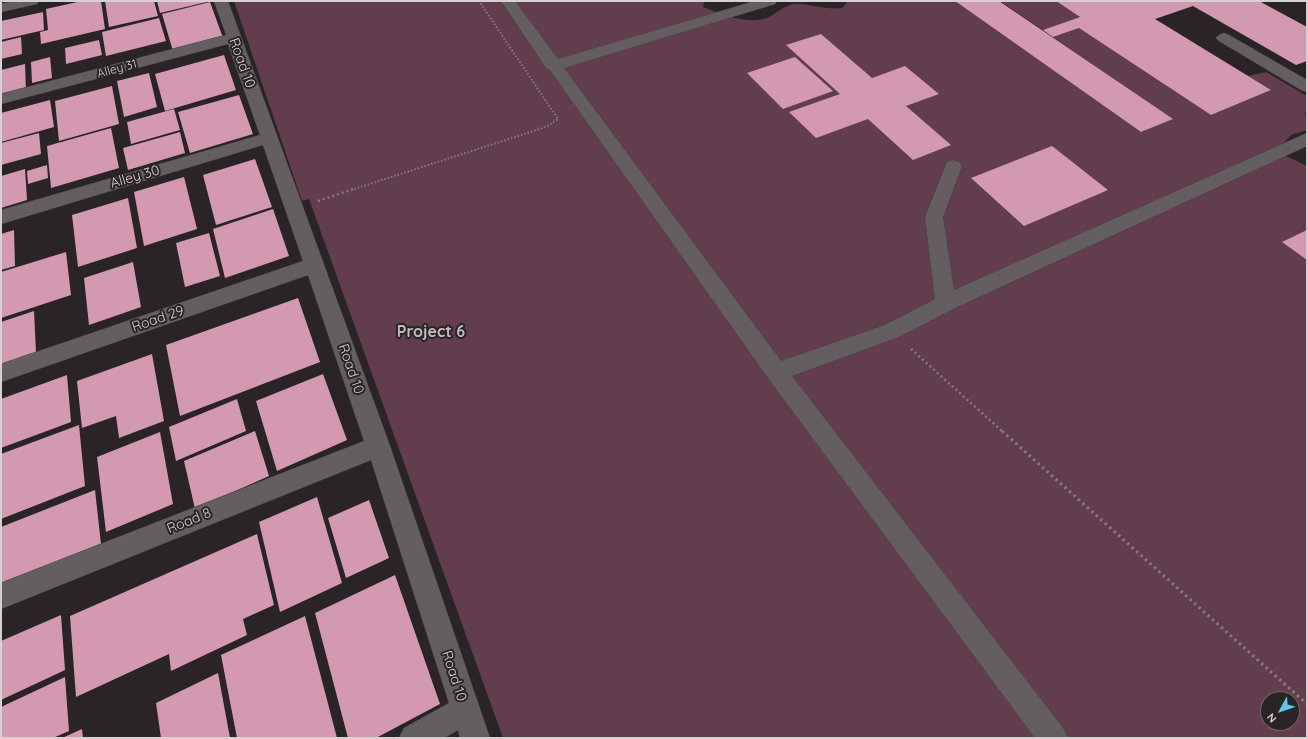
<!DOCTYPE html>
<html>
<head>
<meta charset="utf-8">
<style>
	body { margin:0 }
	#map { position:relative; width:1308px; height:739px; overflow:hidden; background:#2a2426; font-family:Quicksand,sans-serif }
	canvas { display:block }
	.frame { position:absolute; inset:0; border:2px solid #d5d0d2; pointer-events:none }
	.north { position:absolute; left:1260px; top:691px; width:40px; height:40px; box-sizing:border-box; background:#2a2426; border:1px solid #6e696b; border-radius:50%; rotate:230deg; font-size:11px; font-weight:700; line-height:16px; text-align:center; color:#d5d0d2 }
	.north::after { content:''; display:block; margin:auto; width:14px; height:18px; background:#5ac8e6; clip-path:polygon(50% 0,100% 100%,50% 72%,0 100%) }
</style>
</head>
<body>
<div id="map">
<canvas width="1308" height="739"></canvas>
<div class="frame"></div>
<div class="north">N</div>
</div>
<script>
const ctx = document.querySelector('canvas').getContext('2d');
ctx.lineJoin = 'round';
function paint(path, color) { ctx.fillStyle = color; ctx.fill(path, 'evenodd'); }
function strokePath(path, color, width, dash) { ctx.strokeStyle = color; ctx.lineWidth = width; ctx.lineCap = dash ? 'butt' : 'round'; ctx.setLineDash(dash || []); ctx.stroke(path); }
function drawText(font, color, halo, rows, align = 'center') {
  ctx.font = font + ' Quicksand,sans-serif'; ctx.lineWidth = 4; ctx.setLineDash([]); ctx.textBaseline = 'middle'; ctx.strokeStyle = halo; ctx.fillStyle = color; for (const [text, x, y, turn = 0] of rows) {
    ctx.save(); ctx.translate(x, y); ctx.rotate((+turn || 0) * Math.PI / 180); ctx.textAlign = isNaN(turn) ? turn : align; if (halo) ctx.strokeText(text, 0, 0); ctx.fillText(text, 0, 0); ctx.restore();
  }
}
paint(new Path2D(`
	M234 1H704L703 7C721 14 750 26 769 17 777 13 787 3 796 4 812 4 826 10 842 8L848 1H955L1141 132 1172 119 1053 37 1079 28 1211 115 1271 90 1248 76 1266 72 1307 96V112H1305L1307 130 1291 135 1283 144 1286 156 1305 165H1307V738H503L309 199 302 201ZM1268 699H1292V723H1268Z
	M1000 1H1056L1080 17 1043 30Z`), '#623d4d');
paint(new Path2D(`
	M82 1H101L105 29 41 44 40 32 48 30 46 9Z
	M105 1H154L158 16 109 27Z
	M157 1H207V2L160 13Z
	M955 1H999L1173 119 1141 132Z
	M1056 1H1259L1307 27V61L1296 65 1193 6 1155 19 1271 90 1211 115 1079 28 1053 37 1043 30 1080 17Z
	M210 2 223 38 173 51 162 14Z
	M43 12 44 30 1 40V21Z
	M159 18 166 41 106 56 102 32Z
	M821 34 872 78 905 66 939 94 906 106 951 145 913 160 868 119 816 138 789 112 840 94 786 45Z
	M21 37 22 54 1 59V42Z
	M99 40 102 55 66 64 65 48Z
	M224 55 236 90 165 111 155 74Z
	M50 57 52 78 32 83 31 62Z
	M795 57 833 91 783 109 747 73Z
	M25 64 26 91 1 97V70Z
	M149 73 157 107 124 117 117 81Z
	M112 86 119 124 59 141 55 101Z
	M239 95 253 134 190 153 178 112Z
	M50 100 54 127 1 142V113Z
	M174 109 180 130 131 144 127 122Z
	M111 128 119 168 51 188 47 146Z
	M180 132 185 153 128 170 123 148Z
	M39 133 41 154 1 165V143Z
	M1052 146 1108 190 1024 226 971 178Z
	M255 159 272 207 216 225 203 175Z
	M47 165 48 178 28 184 27 171Z
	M25 169 27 200 1 208V176Z
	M184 177 197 229 144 246 134 192Z
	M128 198 137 248 78 267 72 215Z
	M273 209 289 256 225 278 213 229Z
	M14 230 15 266 1 270V234Z
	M1307 230V260L1282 242Z
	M209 233 220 276 185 287 176 243Z
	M66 252 71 295 1 318V272Z
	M133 262 141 307 89 325 84 278Z
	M298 298 320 362 180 416 166 345Z
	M34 311 36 353 1 365V322Z
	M152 354 164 421 119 438 116 416 82 428 77 381Z
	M323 374 347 440 277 471 256 401Z
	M67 375 71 422 1 448V399Z
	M237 399 246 431 176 461 169 427Z
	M79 425 85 486 1 519V454Z
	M255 431 269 476 195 509 184 461Z
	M160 432 173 504 106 532 97 457Z
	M95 490 101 544 1 586V527Z
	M317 497 342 583 280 612 259 522Z
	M369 500 389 558 346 578 328 518Z
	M257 534 274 605 243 619 247 635 171 671 169 654 76 697 70 616Z
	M395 575 440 704 376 738H348L315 613Z
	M61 615 65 670 1 700V641Z
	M305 616 337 738H237L221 655Z
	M218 673 230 738H161L156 703Z
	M65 677 69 731 53 738H1V707Z
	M82 729 83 738H62Z`), '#d399b1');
const minor = new Path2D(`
	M13 1H39L37 4 1 12V4Z
	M214 1H228L390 446 490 738H460L458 730 444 738H399L404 728 449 703 371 460 1 609V583L364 441 308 275 1 382V364L303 261 263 145 1 224V210L260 135 228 44 1 104V94L226 35Z
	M501 1H515L558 59 755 1H777L775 4 564 68 781 361 885 325 935 299 925 217 947 162 953 160 959 162 962 166 943 217 954 290 1307 133V146L953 309 899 337 792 376 1063 728 1068 738H1035L768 378 550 70 547 69Z
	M1224 33 1229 35 1307 80V92L1301 90 1219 41 1216 38 1219 35Z`);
strokePath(minor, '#454042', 1);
strokePath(new Path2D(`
	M351 190 546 127 558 119 479 1`), '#827d7f', 2, [1.5, 2]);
strokePath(new Path2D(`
	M318 201 354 189
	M911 349 1003 432`), '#827d7f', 2.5, [2, 3]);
strokePath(new Path2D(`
	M1002 431 1307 704`), '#827d7f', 3, [2.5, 3.5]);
paint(minor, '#655e61');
drawText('12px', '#d5d0d2', '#2a2426', [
	["Alley 31",117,69,-15]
]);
drawText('14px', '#d5d0d2', '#2a2426', [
	["Road 10",242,63,70],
	["Alley 30",135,177,-16],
	["Road 29",158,319,-19],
	["Road 10",351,369,71],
	["Road 8",189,521,-22],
	["Road 10",454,676,72]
]);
drawText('bold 16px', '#c4bbbf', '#2a2426', [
	["Project 6",431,332]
]);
</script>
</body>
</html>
